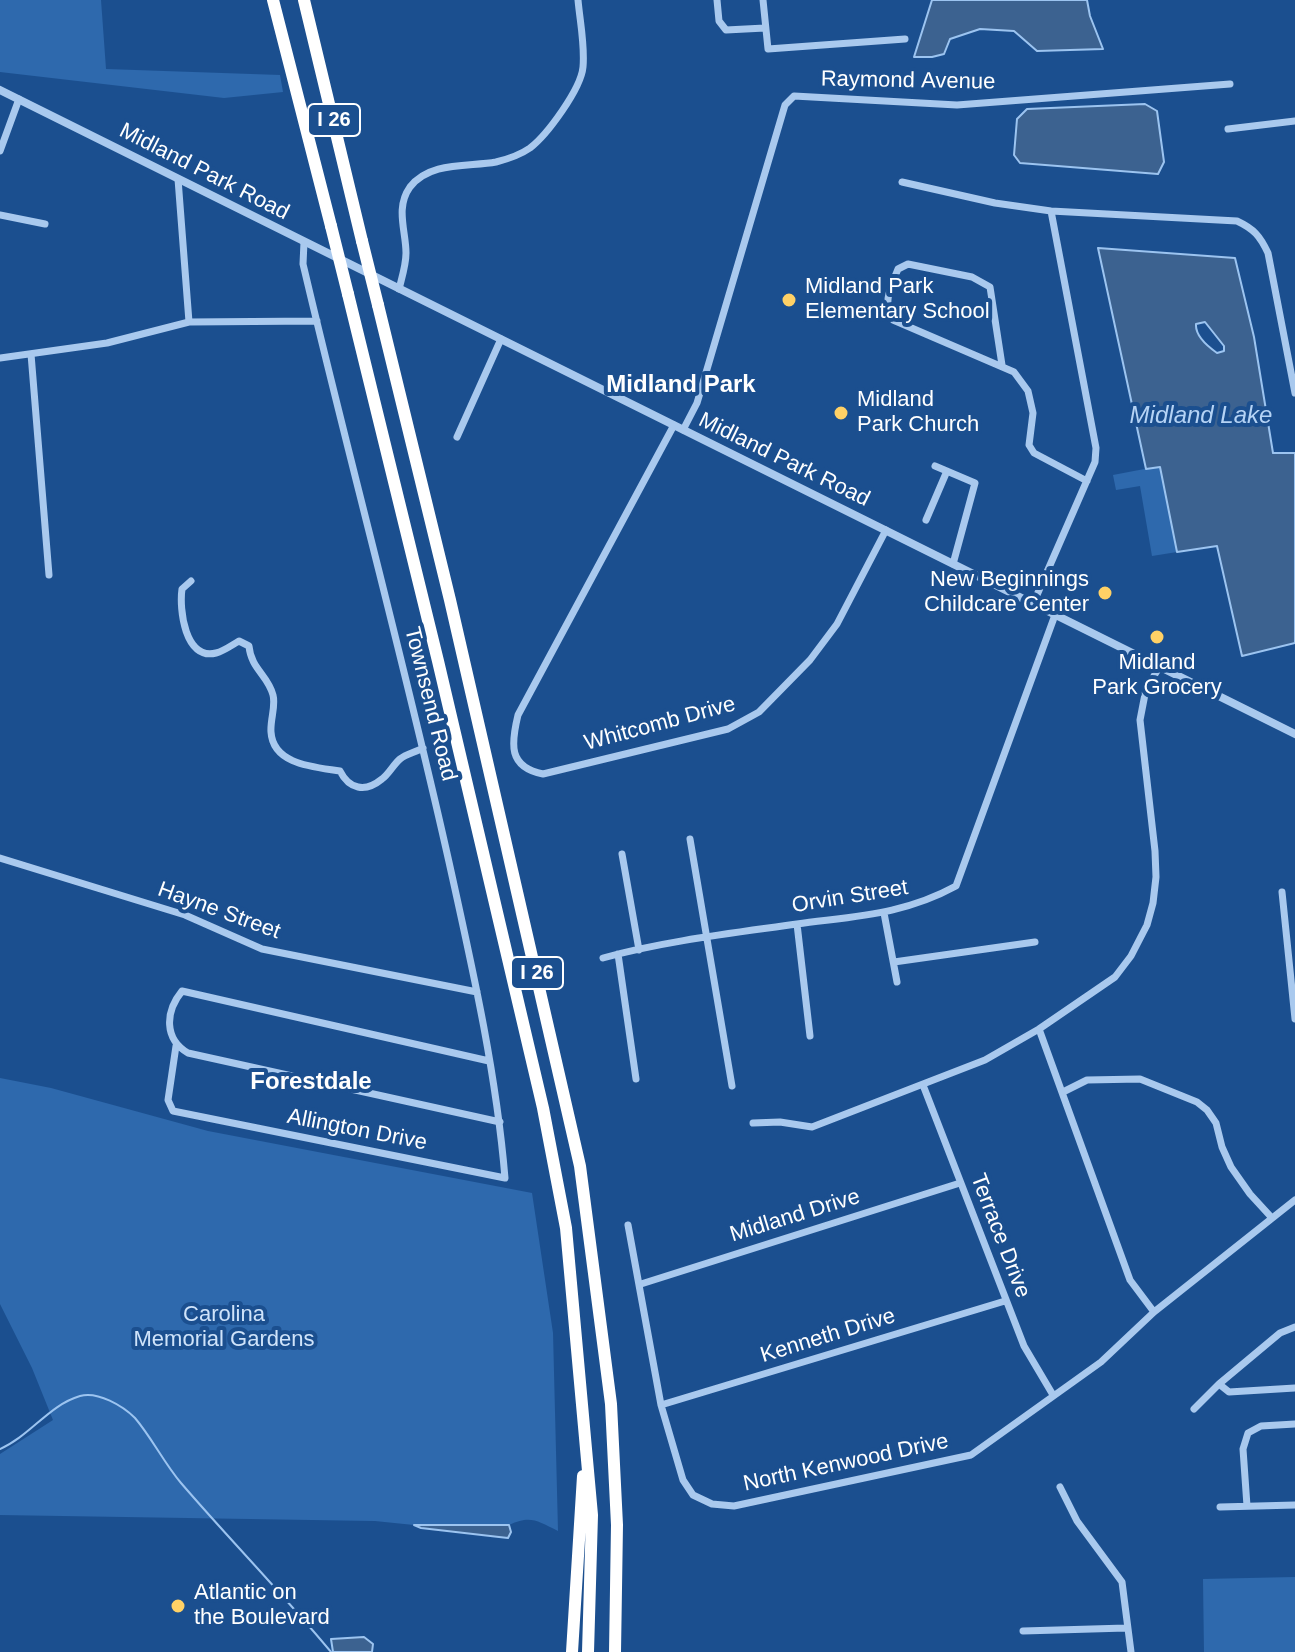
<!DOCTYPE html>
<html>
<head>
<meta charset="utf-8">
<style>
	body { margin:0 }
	canvas { display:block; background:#1b4f8f }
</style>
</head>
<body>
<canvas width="1295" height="1652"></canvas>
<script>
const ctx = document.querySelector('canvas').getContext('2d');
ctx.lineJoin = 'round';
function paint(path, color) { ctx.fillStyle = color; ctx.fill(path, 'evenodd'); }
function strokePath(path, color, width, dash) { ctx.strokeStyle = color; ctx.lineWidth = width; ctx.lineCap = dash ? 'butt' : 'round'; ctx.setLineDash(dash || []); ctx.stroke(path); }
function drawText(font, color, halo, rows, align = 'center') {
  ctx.font = font + ' Arial,sans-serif'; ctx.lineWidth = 8; ctx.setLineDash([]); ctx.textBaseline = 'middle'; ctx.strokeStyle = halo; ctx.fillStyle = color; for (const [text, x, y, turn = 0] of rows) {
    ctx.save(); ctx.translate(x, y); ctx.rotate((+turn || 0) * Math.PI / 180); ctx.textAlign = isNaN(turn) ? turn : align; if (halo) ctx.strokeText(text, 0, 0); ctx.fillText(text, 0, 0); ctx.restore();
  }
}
paint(new Path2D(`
	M0 0H101L106 69 280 75 283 92 224 98 0 72Z
	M1160 466 1177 552 1152 556 1140 486 1116 490 1113 475Z
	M0 1078 51 1088 208 1131 532 1193 553 1333 558 1531C537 1521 531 1515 509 1525H414L375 1521 0 1515V1454L53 1420 32 1368 0 1304Z
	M1295 1577V1652H1204L1203 1579Z`), '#2e69ad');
const water = new Path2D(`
	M932 0H1087L1090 16 1103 49 1037 51 1014 31 980 29 950 39 944 54 932 57H914Z
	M1145 104 1157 111 1164 162 1158 174 1020 163 1014 155 1017 119 1027 109Z
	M1098 248 1235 258 1254 337 1273 453H1295V643L1242 656 1217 546 1177 552 1160 467 1146 469ZM1205 322 1224 346V351L1217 353C1207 346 1195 336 1196 324Z
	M414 1525H509L511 1532 508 1538 499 1537 421 1528Z
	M364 1637 373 1644 372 1652H333L331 1639Z`);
paint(water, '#3c6290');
strokePath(water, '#9cc4f0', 2);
strokePath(new Path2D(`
	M0 1449C30 1436 49 1405 80 1396 98 1391 123 1406 135 1418 152 1438 164 1463 181 1483 230 1540 283 1594 331 1652`), '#9cc4f0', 2);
strokePath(new Path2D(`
	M717 0 719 21 726 30 765 28
	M763 0 768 49 905 39
	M1228 129 1295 121
	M0 151 19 99
	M178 179 189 322
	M902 182 995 203 1051 211 1237 221C1254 229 1260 236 1268 253L1295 393
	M0 215 45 224
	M399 289C402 277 406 265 406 253 406 231 395 208 410 187 430 161 469 167 496 162 508 159 520 155 530 148 547 135 581 89 583 67 585 45 580 22 578 0
	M31 354 49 575
	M0 358 107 343 189 322 317 321
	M1002 365 990 287 972 277 908 264 898 269C891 287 882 302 893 320L1014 372 1028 391 1033 413 1029 445 1034 453 1087 481
	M674 425 518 715C511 744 508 767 543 774L728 729 759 712 810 660 837 624 886 530
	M683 430 697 403 785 105 794 96 957 105 1230 84
	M457 437 501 339
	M935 466 975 483 953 564
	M926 520 947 471
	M191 581 182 589C179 609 185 661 216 653 224 651 232 645 239 641L249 646C251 669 268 675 273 695 276 706 270 720 271 732 273 765 315 767 340 771 349 789 365 793 382 779 389 774 393 765 400 759 406 754 416 752 423 748
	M1033 604 1095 462 1096 448 1051 211
	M690 839 732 1086
	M622 854 639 950
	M0 858 185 915 262 949 477 992
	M1282 892 1295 1019
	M884 913 897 982
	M797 924 810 1036
	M618 954 636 1079
	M603 958C664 941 734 933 797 924 855 916 903 915 956 886L1055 615
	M894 962 1035 942
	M1039 1029 1130 1280 1154 1312
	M176 1046 168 1100 173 1111 505 1178C496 1071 472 966 449 862 406 669 354 478 308 285L303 264 304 242
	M489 1061 182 991C165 1012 164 1039 188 1053L500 1122
	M923 1085 1024 1346 1053 1395
	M1063 1092 1087 1080 1140 1079 1197 1102 1207 1110 1216 1123 1222 1147 1231 1167 1250 1194 1272 1218
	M753 1123 780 1122 812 1127 985 1060 1039 1029 1115 977 1131 956 1147 925 1153 903 1156 877 1155 851 1140 720 1146 689 1160 666
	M628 1225 661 1405 683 1480 693 1495 712 1504 734 1506 971 1455 1101 1362 1154 1312 1295 1200
	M641 1284 960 1183
	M1295 1327 1280 1333 1219 1384 1229 1392 1295 1388
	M661 1405 1005 1301
	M1194 1409 1219 1384
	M1060 1487 1077 1521 1122 1582 1131 1652
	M1247 1506 1243 1449 1248 1433 1261 1426 1295 1424
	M1220 1507 1295 1505
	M1023 1631 1126 1628`), '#a9c9ee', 7);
strokePath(new Path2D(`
	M0 90 1295 734`), '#a9c9ee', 8);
strokePath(new Path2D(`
	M273 0 331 226
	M304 0 362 241
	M348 294 438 661 543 1108 566 1228 592 1515 588 1652
	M378 305 450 600 580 1166 611 1404 617 1525 615 1652
	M572 1652 583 1476`), '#fff', 12);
strokePath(new Path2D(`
	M331 226 348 294
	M362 241 378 305`), '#fff', 12);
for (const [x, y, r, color] of [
	[789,300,8,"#ffd166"],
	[841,413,8,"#ffd166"],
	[1105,593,8,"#ffd166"],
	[1157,637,8,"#ffd166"],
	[178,1606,8,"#ffd166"]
]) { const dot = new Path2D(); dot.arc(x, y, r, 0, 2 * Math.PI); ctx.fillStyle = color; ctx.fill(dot); strokePath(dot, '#1b4f8f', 3); }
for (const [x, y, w] of [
	[334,120,52],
	[537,973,52]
]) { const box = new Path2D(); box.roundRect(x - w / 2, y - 16, w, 32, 6); ctx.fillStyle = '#1b4f8f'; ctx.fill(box); strokePath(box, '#fff', 2); }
drawText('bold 20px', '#fff', null, [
	["I 26",334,120],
	["I 26",537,973]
]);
drawText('22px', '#fff', '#1b4f8f', [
	["Raymond Avenue",908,81,1],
	["Midland Park Road",204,172,27],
	["Midland Park Road",784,460,26],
	["Townsend Road",430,704,76],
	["Whitcomb Drive",660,724,-15],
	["Orvin Street",850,897,-9],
	["Hayne Street",219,911,20],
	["Allington Drive",357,1130,11],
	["Midland Drive",795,1216,-17],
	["Terrace Drive",1000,1236,69],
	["Kenneth Drive",828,1336,-17],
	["North Kenwood Drive",846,1463,-12]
]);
drawText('22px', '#fff', '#1b4f8f', [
	["Midland Park",805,287],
	["Elementary School",805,312],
	["Midland",857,400],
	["Park Church",857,425],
	["New Beginnings",1089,580,"right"],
	["Childcare Center",1089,605,"right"],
	["Midland",1157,663,"center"],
	["Park Grocery",1157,688,"center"],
	["Atlantic on",194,1593],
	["the Boulevard",194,1618]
], 'left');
drawText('22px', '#cfe3fa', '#1b4f8f', [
	["Carolina",224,1315],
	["Memorial Gardens",224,1340]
]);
drawText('bold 24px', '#fff', '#1b4f8f', [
	["Midland Park",681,385],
	["Forestdale",311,1082]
]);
drawText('italic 24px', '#b5d3f5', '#1b4f8f', [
	["Midland Lake",1201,416]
]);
</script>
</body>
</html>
